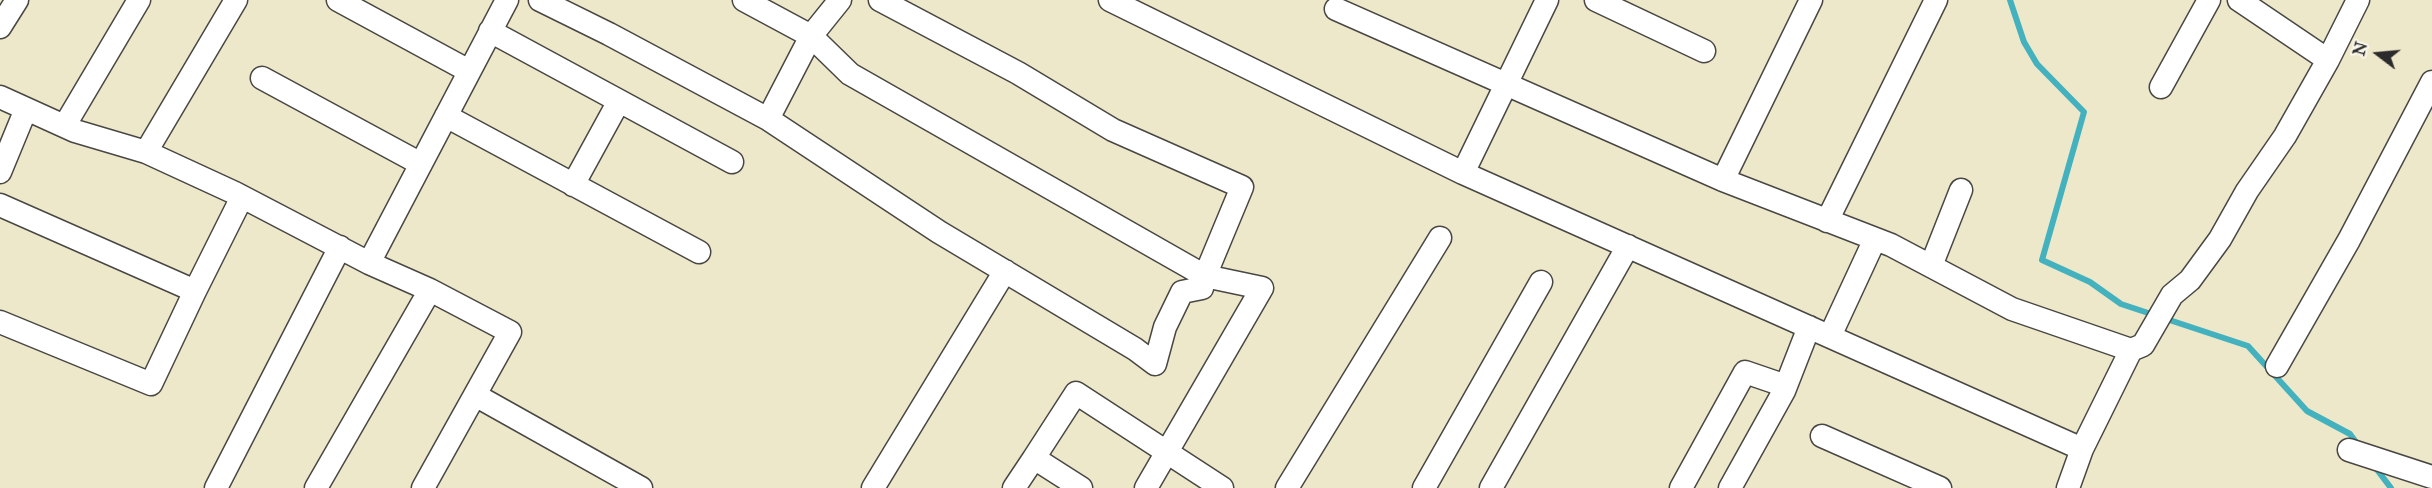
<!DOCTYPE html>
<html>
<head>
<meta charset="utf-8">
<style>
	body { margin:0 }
	#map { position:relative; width:2432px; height:488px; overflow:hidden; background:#eee8cb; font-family:"IM FELL Great Primer",serif }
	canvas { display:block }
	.north { position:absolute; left:2348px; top:24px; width:60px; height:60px; -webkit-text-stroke:4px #fbf7ec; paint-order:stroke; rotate:286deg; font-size:16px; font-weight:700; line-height:24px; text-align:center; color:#2b2b2b }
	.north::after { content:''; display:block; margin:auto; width:21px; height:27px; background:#2b2b2b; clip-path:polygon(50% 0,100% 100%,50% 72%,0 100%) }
</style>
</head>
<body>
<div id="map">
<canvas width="2432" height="488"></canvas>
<div class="north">N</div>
</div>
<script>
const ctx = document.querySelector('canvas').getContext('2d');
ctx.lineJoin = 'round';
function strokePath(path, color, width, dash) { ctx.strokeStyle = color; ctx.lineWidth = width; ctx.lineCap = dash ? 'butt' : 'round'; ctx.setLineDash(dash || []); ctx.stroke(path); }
strokePath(new Path2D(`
	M2010 0 2024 42 2037 64 2084 112 2042 260 2090 282 2121 304 2248 346 2307 411 2350 434 2358 445
	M2375 467 2391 488`), '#43b1be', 6);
const street = new Path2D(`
	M338 0 469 71
	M540 0 609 34 768 119 811 36 840 0
	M744 0 811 36 850 74 1205 276 1242 187 1113 130 1018 73 880 0
	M1110 0 1463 173 2082 449 2131 350 2143 345 2172 295 2190 280 2220 239 2247 191 2285 136 2328 60 2358 0
	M1596 0 1704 51
	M2239 0 2328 60
	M1336 9 1723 180 1891 245 2012 309 2131 350
	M0 27 17 0
	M490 31 732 162
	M262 78 421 164
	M2161 87 2209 0
	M0 97 75 131 146 152 235 193 369 263 430 290 510 332 423 488
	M446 116 699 252
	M768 119 939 232 1135 349 1155 364 1165 327 1182 292 1202 288 1205 276 1262 288 1146 488
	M65 125 139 0
	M146 152 236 0
	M0 172 26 109
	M1463 173 1547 0
	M1723 180 1811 0
	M573 185 619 101
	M0 205 195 291 242 197
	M1827 221 1936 0
	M369 263 507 0
	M1931 266 1961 190
	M0 322 151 384 195 291
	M1830 336 1875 239
	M2277 366 2349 240 2432 82
	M475 395 641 488
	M1822 436 1940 488
	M2349 450 2432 477
	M1034 458 1076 393 1222 488
	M216 488 340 247
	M316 488 430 290
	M873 488 1005 271
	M1014 488 1034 458 1081 488
	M1287 488 1440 238
	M1424 488 1541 282
	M1491 488 1628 246
	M1681 488 1745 372 1786 386
	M1730 488 1784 391 1809 327
	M2068 488 2082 449`);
strokePath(street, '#484743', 25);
strokePath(street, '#fff', 22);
</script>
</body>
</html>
